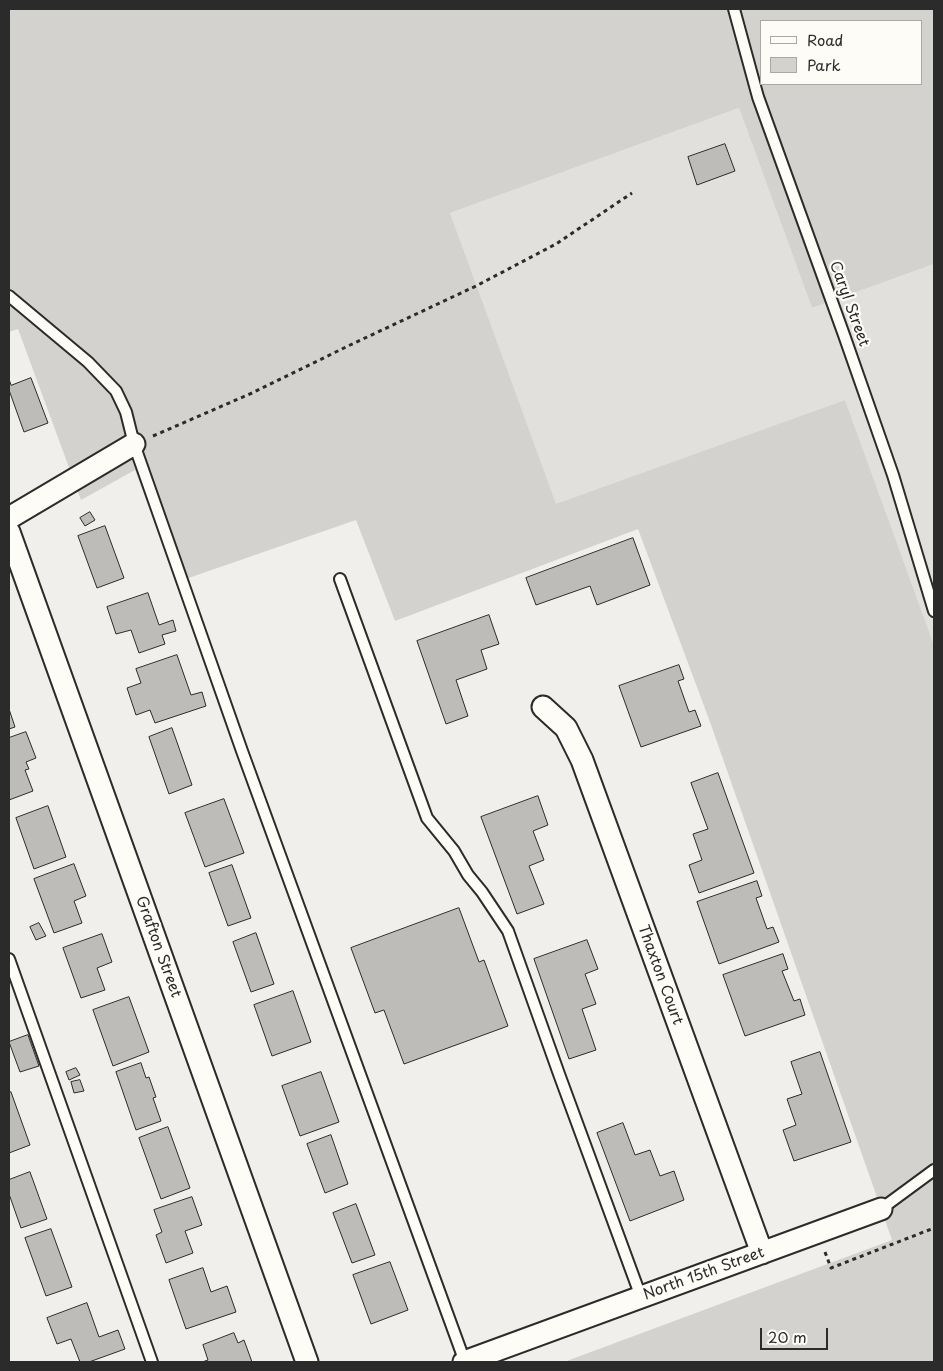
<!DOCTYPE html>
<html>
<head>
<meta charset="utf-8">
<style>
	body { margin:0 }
	#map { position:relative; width:943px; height:1371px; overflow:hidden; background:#f0efeb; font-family:"Playpen Sans",sans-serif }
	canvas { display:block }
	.frame { position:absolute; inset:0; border:10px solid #2b2b2b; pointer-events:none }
	.legend { position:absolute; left:760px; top:20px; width:162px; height:65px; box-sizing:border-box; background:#fdfcf7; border:1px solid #a9a8a5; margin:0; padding:6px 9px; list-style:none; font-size:15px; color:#2b2b2b }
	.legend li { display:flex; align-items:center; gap:10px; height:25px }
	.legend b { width:25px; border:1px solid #a9a8a5 }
	.scale { position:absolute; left:760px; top:1328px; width:68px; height:22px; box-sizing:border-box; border:2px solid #2b2b2b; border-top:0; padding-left:6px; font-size:15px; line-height:18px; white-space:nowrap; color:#2b2b2b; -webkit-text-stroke:4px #fdfcf7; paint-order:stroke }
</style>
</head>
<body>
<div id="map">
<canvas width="943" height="1371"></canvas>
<div class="frame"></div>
<ul class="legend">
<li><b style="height:6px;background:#fdfcf7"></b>Road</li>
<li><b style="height:14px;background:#d3d2cf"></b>Park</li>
</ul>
<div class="scale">20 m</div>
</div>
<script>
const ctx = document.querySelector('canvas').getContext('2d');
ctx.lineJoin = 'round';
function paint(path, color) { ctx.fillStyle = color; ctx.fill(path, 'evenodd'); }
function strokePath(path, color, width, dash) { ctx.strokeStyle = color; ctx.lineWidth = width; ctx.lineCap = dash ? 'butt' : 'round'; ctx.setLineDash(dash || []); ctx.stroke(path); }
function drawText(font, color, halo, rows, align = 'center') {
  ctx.font = font + ' "Playpen Sans",sans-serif'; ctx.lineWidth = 4.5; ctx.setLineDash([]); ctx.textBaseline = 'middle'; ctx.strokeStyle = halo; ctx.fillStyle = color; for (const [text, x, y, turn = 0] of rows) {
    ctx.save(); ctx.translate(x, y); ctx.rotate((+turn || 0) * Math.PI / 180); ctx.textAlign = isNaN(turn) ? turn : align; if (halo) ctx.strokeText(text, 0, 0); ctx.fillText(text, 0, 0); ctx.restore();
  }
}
paint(new Path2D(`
	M739 108 812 308 934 264V645L845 400 556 505 476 286 450 213Z`), '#e1e0dc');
paint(new Path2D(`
	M9 9H934V264L812 308 739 108 450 213 556 504 845 400 934 645V1362H564L892 1240 710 722 638 529 395 621 356 520 177 582 135 470 81 500 18 329 9 332ZM762 21H922V84H762Z`), '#d3d2cf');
const building = new Path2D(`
	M725 144 735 171 697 185 688 157Z
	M31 378 48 423 24 432 9 390V379L11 385Z
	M90 512 95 520 85 526 80 518Z
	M105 526 124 578 97 588 78 536Z
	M633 538 650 585 597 605 590 586 536 605 526 578Z
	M148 593 159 625 173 620 176 631 162 635 165 644 139 653 131 630 116 634 107 607Z
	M489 615 499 644 481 650 487 669 456 680 468 716 446 724 417 641Z
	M177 655 191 695 202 692 206 706 155 723 150 710 136 715 127 688 141 683 136 669Z
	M679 665 684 679 678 681 689 712 695 710 701 726 641 747 619 686Z
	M9 709 15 727 9 729Z
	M172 728 192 785 169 794 149 737Z
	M26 732 36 758 26 762 29 769 25 770 33 791 9 800V738Z
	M718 773 754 873 699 893 689 865 702 860 693 834 708 829 691 783Z
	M538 796 548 825 533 831 544 860 529 866 544 904 517 914 481 817Z
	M224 799 244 853 205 867 185 813Z
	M48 806 66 857 34 869 16 818Z
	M74 864 86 896 74 901 82 923 54 933 34 879Z
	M232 865 251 918 228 926 209 873Z
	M757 881 762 896 756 898 767 929 773 927 779 942 719 964 697 902Z
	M459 908 479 962 484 960 508 1026 404 1064 384 1010 375 1013 351 948Z
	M39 923 46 936 36 940 30 927Z
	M256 933 274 984 251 992 233 942Z
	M102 934 112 962 97 968 105 990 81 998 63 948Z
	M587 940 598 969 585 974 596 1004 582 1009 596 1050 569 1059 534 959Z
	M783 954 788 969 782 971 794 1001 800 999 805 1015 745 1036 723 975Z
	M293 991 311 1042 272 1056 254 1005Z
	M129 997 149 1052 113 1066 93 1010Z
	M28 1035 39 1066 20 1072 9 1042Z
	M820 1052 851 1142 794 1161 783 1130 796 1125 787 1099 802 1094 791 1062Z
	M141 1063 146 1078 149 1077 156 1097 153 1098 161 1121 136 1130 116 1072Z
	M76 1068 80 1075 69 1080 66 1072Z
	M321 1072 339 1122 300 1136 282 1086Z
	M80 1080 84 1091 74 1093 71 1082Z
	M11 1092 30 1145 9 1153V1093Z
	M623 1123 635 1155 650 1150 660 1176 674 1171 684 1200 630 1221 597 1133Z
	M168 1127 190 1188 161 1199 139 1138Z
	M331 1135 348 1184 325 1193 307 1144Z
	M30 1172 47 1219 21 1228 9 1194V1180Z
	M192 1197 202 1225 185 1231 193 1253 166 1263 156 1235 162 1232 154 1210Z
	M356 1204 375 1255 352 1263 333 1213Z
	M51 1229 72 1287 46 1296 25 1238Z
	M390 1262 408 1310 371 1324 353 1275Z
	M203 1268 211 1292 227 1286 236 1312 186 1329 169 1280Z
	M87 1303 99 1337 118 1330 125 1349 89 1362H80L71 1339 57 1344 47 1318Z
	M234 1333 238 1343 244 1340 252 1362H202L208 1360 203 1345Z`);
paint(building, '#bdbcb8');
strokePath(building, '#2b2b2b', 1);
const lane = new Path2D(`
	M734 9 758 97 844 335 893 475 934 611
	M9 296 88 362 116 391 126 412 134 444 242 751 465 1362
	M340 579 427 818 454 851 468 875 482 892 508 931 559 1074 641 1297
	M9 959 152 1362
	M881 1209 934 1170`);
const street = new Path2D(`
	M9 518 134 444
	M9 532 307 1362
	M543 707 566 728 582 760 762 1253
	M464 1362 881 1209`);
strokePath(lane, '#2b2b2b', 14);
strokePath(street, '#2b2b2b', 25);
strokePath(new Path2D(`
	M153 436 252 393 348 346 476 286 556 244 632 193
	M825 1252 831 1268 934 1228`), '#2b2b2b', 3, [4, 4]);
strokePath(lane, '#fdfcf7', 10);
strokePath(street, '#fdfcf7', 21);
drawText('15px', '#2b2b2b', '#fdfcf7', [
	["Caryl Street",849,304,70],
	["Grafton Street",158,947,70],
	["Thaxton Court",660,975,70],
	["North 15th Street",704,1274,-20]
]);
</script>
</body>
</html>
